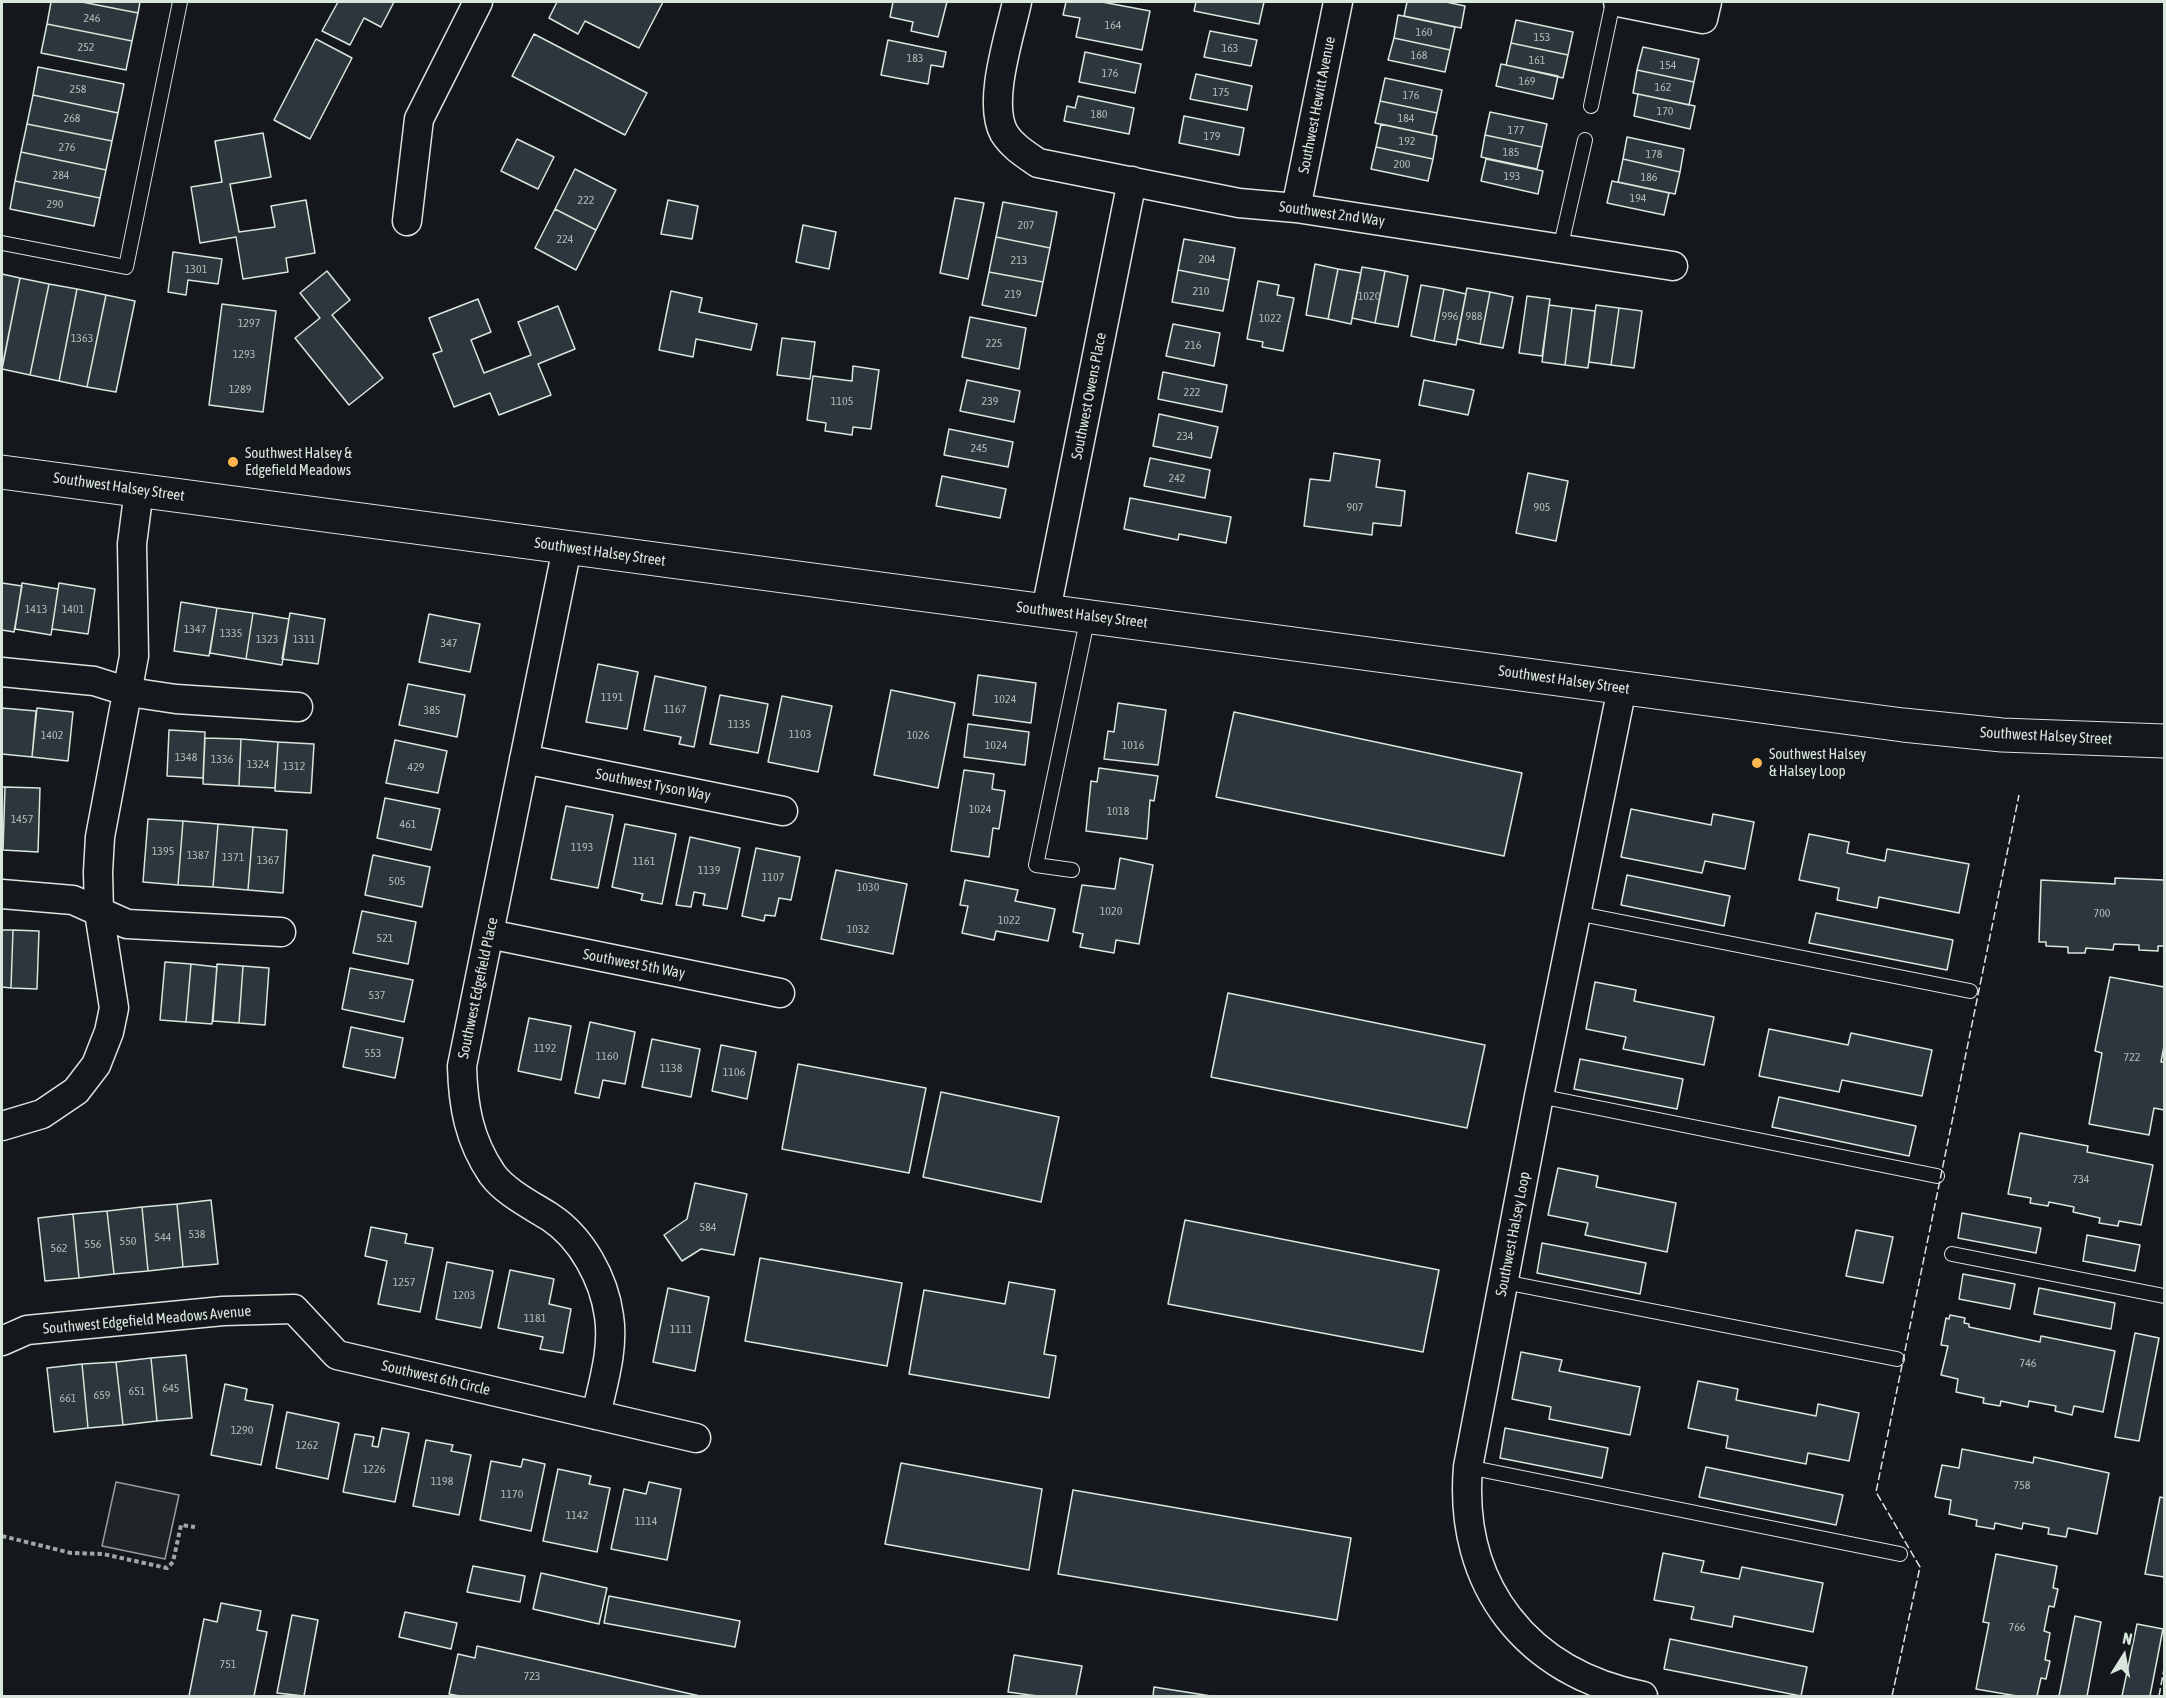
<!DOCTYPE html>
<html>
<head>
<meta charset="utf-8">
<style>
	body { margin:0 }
	#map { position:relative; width:2166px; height:1698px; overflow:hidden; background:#14181c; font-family:"Asap Condensed",sans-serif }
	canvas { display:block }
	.frame { position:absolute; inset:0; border:3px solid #d8e6dc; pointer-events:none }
	.north { position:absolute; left:2094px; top:1626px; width:60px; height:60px; -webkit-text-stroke:4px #14181c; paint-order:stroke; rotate:11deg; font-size:16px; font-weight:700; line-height:24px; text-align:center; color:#d8e6dc }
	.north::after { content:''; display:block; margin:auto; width:21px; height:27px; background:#d8e6dc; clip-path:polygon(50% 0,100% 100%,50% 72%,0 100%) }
</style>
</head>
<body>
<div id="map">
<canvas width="2166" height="1698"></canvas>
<div class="frame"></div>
<div class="north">N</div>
</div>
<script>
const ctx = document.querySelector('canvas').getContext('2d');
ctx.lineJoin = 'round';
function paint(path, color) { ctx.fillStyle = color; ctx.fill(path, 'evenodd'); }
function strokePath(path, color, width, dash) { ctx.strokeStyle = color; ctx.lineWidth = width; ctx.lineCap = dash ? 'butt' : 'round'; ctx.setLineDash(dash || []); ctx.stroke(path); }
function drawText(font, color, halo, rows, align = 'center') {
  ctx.font = font + ' "Asap Condensed",sans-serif'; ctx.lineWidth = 4.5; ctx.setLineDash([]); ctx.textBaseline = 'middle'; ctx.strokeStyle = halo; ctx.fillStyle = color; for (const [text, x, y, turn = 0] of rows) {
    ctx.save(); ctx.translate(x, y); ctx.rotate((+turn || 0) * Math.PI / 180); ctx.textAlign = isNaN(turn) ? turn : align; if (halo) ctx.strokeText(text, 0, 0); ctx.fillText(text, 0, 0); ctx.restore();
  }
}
const green = new Path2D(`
	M116 1482 179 1495 165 1559 102 1546Z`);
paint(green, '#202428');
strokePath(green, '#939e99', 1.5);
const building = new Path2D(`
	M51 2H82L138 13 132 41 47 24Z
	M82 2H140L138 13Z
	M338 2H394L381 27 364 18 350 45 322 31Z
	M557 2H663L639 48 585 21 578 34 549 18Z
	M893 2H947L938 37 911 31 913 22 890 17Z
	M1066 2H1102L1150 11 1142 50 1076 37 1080 18 1063 15Z
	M1196 2H1264L1259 24 1194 11Z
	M1407 2H1446L1465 6 1461 28 1404 16Z
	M1398 15 1455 27 1450 50 1394 38Z
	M1516 20 1573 32 1568 55 1511 43Z
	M47 24 132 41 126 70 41 53Z
	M1210 31 1257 40 1251 66 1204 57Z
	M534 34 647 93 625 135 512 76Z
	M1394 38 1450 50 1445 72 1388 60Z
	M316 39 352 58 310 139 274 120Z
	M888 40 946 52 943 67 931 65 928 84 881 75Z
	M1511 43 1568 55 1563 78 1506 65Z
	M1643 47 1699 59 1694 82 1637 70Z
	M1085 52 1141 64 1135 93 1079 82Z
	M1501 64 1558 76 1553 99 1496 86Z
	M38 67 124 84 118 113 33 95Z
	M1637 70 1694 82 1689 105 1633 93Z
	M1196 74 1252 86 1247 110 1190 99Z
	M1385 78 1442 90 1437 113 1380 101Z
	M1638 94 1695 106 1690 129 1634 116Z
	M33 95 118 113 112 141 27 124Z
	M1078 96 1134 108 1129 134 1064 121 1067 106 1075 108Z
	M1380 101 1437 113 1432 135 1375 123Z
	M1490 112 1547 124 1542 147 1485 135Z
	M1184 116 1244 128 1239 155 1179 143Z
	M27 124 112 141 106 170 21 152Z
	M1381 124 1437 136 1433 159 1376 147Z
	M263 133 271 177 230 184 239 232 275 227 271 206 306 200 315 253 286 258 288 272 243 279 236 237 200 243 191 187 222 182 215 141Z
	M1485 135 1542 147 1537 169 1481 157Z
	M1627 137 1684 149 1680 172 1623 159Z
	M517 139 554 157 538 189 501 171Z
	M1376 147 1433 159 1428 181 1371 169Z
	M21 152 106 170 100 198 15 181Z
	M1486 159 1543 171 1538 194 1481 181Z
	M1623 159 1680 172 1675 194 1618 182Z
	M575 169 616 190 596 230 555 209Z
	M15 181 100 198 94 226 10 209Z
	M1612 181 1669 193 1664 215 1607 203Z
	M955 198 984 203 968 279 940 273Z
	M668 200 698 206 692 239 661 234Z
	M1003 202 1057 212 1050 248 996 237Z
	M555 209 596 230 576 270 535 248Z
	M803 225 836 232 829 269 796 262Z
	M996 237 1050 248 1043 282 989 272Z
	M1184 239 1235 248 1229 280 1178 270Z
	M173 252 222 259 218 284 188 280 186 295 168 292Z
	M1315 264 1338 269 1328 319 1306 315Z
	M1362 267 1385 271 1375 323 1352 318Z
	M1338 269 1361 273 1351 324 1328 319Z
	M1178 270 1229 280 1223 311 1172 302Z
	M327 271 350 300 332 315 383 378 349 405 295 338 320 318 300 293Z
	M1385 271 1408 276 1398 327 1375 323Z
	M989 272 1043 282 1036 316 982 305Z
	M2 274 20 278 2 368Z
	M20 278 49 284 30 375 2 369Z
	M1258 281 1279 285 1277 295 1294 298 1283 351 1262 347 1263 342 1247 339Z
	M49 284 77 289 59 381 30 375Z
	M1421 285 1444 289 1434 341 1411 336Z
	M1467 288 1490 292 1480 344 1457 339Z
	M77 289 106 295 87 387 59 381Z
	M1444 289 1466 294 1456 345 1434 341Z
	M671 291 702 298 699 312 757 324 751 350 696 339 693 357 659 350Z
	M1490 292 1513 297 1503 348 1480 344Z
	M106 295 135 301 116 392 87 387Z
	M1527 296 1550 299 1542 356 1519 353Z
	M478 299 491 332 471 340 484 373 531 355 518 322 558 306 575 349 538 364 551 395 499 415 490 393 454 407 433 354 442 351 429 318Z
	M222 304 276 311 263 412 209 405Z
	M1549 305 1572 308 1565 365 1542 362Z
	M1596 305 1619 308 1611 365 1589 362Z
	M1572 308 1595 311 1588 368 1565 365Z
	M1619 308 1642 311 1634 368 1611 365Z
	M970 317 1026 328 1019 369 962 357Z
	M1173 324 1220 333 1214 366 1166 356Z
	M782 338 815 342 810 379 777 375Z
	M853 366 879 370 871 429 853 427 852 435 825 431 826 423 807 420 813 376 852 381Z
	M1163 372 1227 385 1222 412 1158 399Z
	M967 380 1020 391 1014 422 960 411Z
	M1424 380 1474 390 1468 415 1419 405Z
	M1159 414 1218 427 1211 458 1153 446Z
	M949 429 1013 442 1008 467 944 455Z
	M1334 453 1380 460 1376 487 1405 491 1401 526 1373 523 1372 535 1304 526 1310 479 1330 481Z
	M1150 458 1210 470 1205 498 1144 486Z
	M1528 473 1568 481 1556 541 1516 533Z
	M942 476 1006 489 1000 518 936 506Z
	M1130 498 1231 517 1226 543 1179 534 1178 540 1124 529Z
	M2 583 22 586 14 632 2 630Z
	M22 583 58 589 51 635 15 629Z
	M59 583 95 589 88 634 52 629Z
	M181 602 217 608 209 656 174 651Z
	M217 608 253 613 246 659 210 653Z
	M253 613 289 619 282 665 246 659Z
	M290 613 325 619 318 664 282 659Z
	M429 614 480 624 470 672 419 662Z
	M598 664 638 672 627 729 586 722Z
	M978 675 1036 683 1031 723 973 715Z
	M655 676 706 687 694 747 679 744 681 737 644 730Z
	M408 684 465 695 457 737 399 725Z
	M891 690 955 703 938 788 874 775Z
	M720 695 768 704 758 753 710 744Z
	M782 696 832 706 818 772 768 762Z
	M1118 703 1166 710 1158 765 1104 759 1108 731 1114 732Z
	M2 708 36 711 32 757 2 754Z
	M37 708 73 712 68 761 32 757Z
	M1234 712 1522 773 1504 856 1216 797Z
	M968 724 1029 732 1025 765 964 757Z
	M169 730 205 732 203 778 167 776Z
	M205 738 241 739 239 786 203 784Z
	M241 739 278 742 275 788 239 786Z
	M395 740 447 751 438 793 386 783Z
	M278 742 314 744 311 793 275 791Z
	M1099 768 1158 776 1154 801 1150 800 1147 839 1086 831 1091 781 1097 782Z
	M964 770 994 774 992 789 1005 791 999 829 993 828 989 857 951 851Z
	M2 787H5L3 850H2Z
	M5 787 40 788 38 852 3 850Z
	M385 798 440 809 431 850 377 838Z
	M566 806 613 815 598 888 551 879Z
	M1631 809 1711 825 1713 814 1754 822 1745 869 1705 861 1702 873 1621 857Z
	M148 819 183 821 178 885 143 882Z
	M183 821 218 824 213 887 178 885Z
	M218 824 253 827 248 890 213 887Z
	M625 824 676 834 662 904 641 900 643 894 612 887Z
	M253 827 287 830 283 893 248 890Z
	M1809 834 1849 842 1847 853 1885 861 1887 849 1969 864 1959 913 1879 897 1877 908 1837 900 1839 888 1799 880Z
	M690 837 740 848 727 909 703 905 705 894 694 892 691 907 676 905Z
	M756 848 800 857 791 900 779 898 775 916 765 915 764 921 742 916Z
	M373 855 430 867 422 907 365 895Z
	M1120 858 1153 865 1139 944 1116 940 1114 953 1080 947 1083 934 1073 932 1082 885 1115 889Z
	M836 870 907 884 893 954 821 939Z
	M1627 875 1730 896 1724 926 1621 905Z
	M2115 878 2164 880V946H2158V951L2139 950V945L2114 944 2113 950 2086 948 2085 953H2068V947L2046 946V942H2039L2041 880 2115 884Z
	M965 880 1018 890 1015 901 1055 909 1048 941 996 931 994 940 962 933 968 906 960 905Z
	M362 911 416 922 408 964 353 953Z
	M1816 913 1953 940 1947 970 1809 943Z
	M2 930H13L11 988 2 987Z
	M13 930 39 931 37 989 11 988Z
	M165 962 191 964 186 1022 160 1020Z
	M191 964 217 967 212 1024 186 1022Z
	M217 964 243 966 239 1023 213 1021Z
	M243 966 269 968 265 1025 239 1023Z
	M350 968 413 980 404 1022 342 1009Z
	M2110 977 2164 987V1046L2161 1062H2164V1110L2154 1108 2149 1135 2089 1124 2102 1053 2095 1051Z
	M1595 982 1636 990 1634 1001 1714 1017 1704 1065 1623 1049 1626 1037 1586 1029Z
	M1228 993 1485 1045 1467 1128 1211 1077Z
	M529 1018 571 1026 561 1080 518 1071Z
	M590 1022 635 1032 625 1084 603 1080 599 1098 575 1093Z
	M351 1027 403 1038 395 1078 343 1067Z
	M1769 1029 1848 1045 1851 1033 1932 1050 1922 1096 1842 1080 1839 1092 1759 1076Z
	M652 1039 700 1049 691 1097 642 1087Z
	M721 1045 756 1052 747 1099 712 1091Z
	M1580 1059 1683 1079 1677 1109 1574 1089Z
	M798 1064 926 1088 909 1173 782 1149Z
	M941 1092 1059 1117 1041 1202 923 1177Z
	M1779 1097 1916 1126 1909 1156 1772 1127Z
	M2020 1133 2088 1146 2087 1152 2153 1165 2141 1225 2119 1221 2118 1226 2099 1223 2100 1218 2073 1212 2074 1207 2049 1202 2048 1206 2030 1203 2031 1198 2008 1194Z
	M1558 1168 1598 1176 1596 1187 1676 1203 1667 1252 1585 1235 1588 1223 1548 1215Z
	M695 1183 747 1194 734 1255 701 1249 682 1261 664 1235 687 1219Z
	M211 1200 218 1264 183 1267 177 1204Z
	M177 1204 183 1267 148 1271 142 1207Z
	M142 1207 148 1271 114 1274 107 1211Z
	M107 1211 114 1274 79 1278 73 1214Z
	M1962 1213 2041 1228 2036 1253 1958 1238Z
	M73 1214 79 1278 45 1281 38 1218Z
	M1185 1220 1439 1270 1423 1352 1168 1304Z
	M371 1227 407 1234 405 1243 433 1248 420 1312 378 1304 387 1261 365 1256Z
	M1856 1230 1893 1237 1883 1283 1846 1276Z
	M2087 1235 2140 1245 2135 1271 2083 1261Z
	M1542 1243 1646 1263 1640 1294 1537 1273Z
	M760 1258 902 1283 887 1366 745 1341Z
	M447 1262 493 1271 481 1328 436 1319Z
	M510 1270 554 1279 549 1304 571 1309 563 1353 540 1349 543 1337 498 1328Z
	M1963 1274 2015 1284 2010 1309 1959 1299Z
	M1009 1282 1055 1290 1044 1354 1056 1356 1049 1398 909 1374 924 1290 1005 1304Z
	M668 1288 709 1297 695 1371 653 1362Z
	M2039 1288 2115 1303 2111 1329 2034 1314Z
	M1950 1315 1965 1318 1964 1323 1969 1324V1327L2040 1342 2041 1336 2115 1351 2103 1412 2074 1406 2072 1415 2055 1411 2056 1406 2029 1401 2028 1407 2001 1401 2000 1406 1983 1403 1984 1398 1956 1392 1958 1379 1941 1375 1948 1346 1941 1345 1946 1318 1949 1319Z
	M2135 1333 2159 1338 2139 1441 2115 1437Z
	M1521 1352 1562 1360 1559 1371 1640 1387 1630 1435 1549 1419 1551 1407 1512 1399Z
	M186 1355 192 1418 157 1421 151 1358Z
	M151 1358 157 1421 123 1425 116 1362Z
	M116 1362 123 1425 88 1428 82 1364Z
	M82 1364 88 1428 54 1432 47 1368Z
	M1698 1381 1738 1389 1736 1400 1816 1416 1818 1404 1859 1413 1849 1461 1808 1453 1806 1464 1726 1448 1728 1436 1688 1428Z
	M225 1384 247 1389 245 1400 273 1405 261 1465 211 1455Z
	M287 1412 339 1423 328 1479 276 1468Z
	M382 1428 409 1433 395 1502 343 1492 355 1434 374 1437 372 1446 378 1447Z
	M1505 1428 1608 1448 1602 1478 1500 1458Z
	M426 1440 453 1445 451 1451 471 1455 459 1515 413 1506Z
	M1962 1449 2033 1463 2034 1457 2109 1473 2097 1534 2068 1528 2066 1537 2048 1534 2049 1528 2023 1523 2022 1529 1995 1523 1994 1529 1976 1526 1977 1520 1949 1514 1951 1500 1935 1497 1942 1465 1959 1468Z
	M523 1459 545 1464 531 1531 480 1520 491 1461 521 1467Z
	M901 1463 1042 1489 1029 1570 885 1544Z
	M1706 1467 1843 1495 1836 1525 1699 1497Z
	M558 1469 591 1476 589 1484 610 1488 597 1552 543 1541Z
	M649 1482 681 1489 667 1560 611 1549 624 1489 646 1494Z
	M1073 1490 1351 1538 1337 1620 1058 1574Z
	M2160 1497 2164 1498V1577L2145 1574Z
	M1663 1553 1704 1561 1701 1572 1739 1579 1742 1567 1823 1583 1813 1632 1734 1616 1732 1627 1691 1619 1694 1607 1654 1600Z
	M1996 1554 2057 1566 2053 1588 2058 1589 2054 1607 2049 1606 2044 1631 2050 1633 2045 1660 2050 1661 2046 1679 2041 1678 2037 1696H2017L1976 1689 1989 1623 1983 1622Z
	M473 1566 525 1576 520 1602 467 1592Z
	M541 1573 607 1588 599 1624 533 1609Z
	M609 1596 740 1621 735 1647 604 1623Z
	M221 1603 261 1611 257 1630 267 1632 254 1696H189L204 1619 217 1622Z
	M405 1612 457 1623 451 1649 399 1637Z
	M292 1615 318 1620 304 1696 277 1693Z
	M2075 1616 2101 1622 2087 1696H2059Z
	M2137 1624 2163 1629 2150 1696H2122Z
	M1670 1639 1807 1667 1801 1696 1664 1669Z
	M477 1646 700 1696H460L449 1694 458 1654 475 1658Z
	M1014 1655 1082 1666 1076 1696H1037L1008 1692Z
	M1154 1687 1211 1696H1153Z`);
paint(building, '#2c363c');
strokePath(building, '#d8e6dc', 1.5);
const service = new Path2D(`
	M1591 106 1613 2
	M2 243 126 267 180 2
	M1560 249 1585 140
	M1072 870 1036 865 1088 616
	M1576 913 1970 991
	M1539 1096 1937 1176
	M1952 1254 2164 1296
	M1504 1282 1897 1359
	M1468 1467 1900 1554`);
const minor = new Path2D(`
	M1017 2C1010 35 987 102 1004 133 1012 146 1025 154 1038 163L1239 203 1296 208 1673 266
	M1618 2 1703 19 1707 2
	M1296 208 1338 2
	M407 221 419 119 478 2
	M567 548 462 1066C463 1106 469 1140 492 1174 505 1192 531 1205 550 1217 582 1238 604 1279 609 1316 614 1349 603 1383 596 1415
	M1046 610 1132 181
	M2 672 94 681 129 692 176 699 298 707
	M1622 688 1539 1096 1468 1467C1458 1586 1527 1673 1643 1696
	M524 759 783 811
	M2 894 73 900 127 924 281 932
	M489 934 780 993
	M2 1126 42 1114 76 1091 96 1065 109 1032 114 1008 99 912 98 872 100 837 134 656 132 544 139 490
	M2 1341 27 1330 223 1311 294 1309 337 1355 696 1438`);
const tertiary = new Path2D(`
	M2 472 1903 725 2002 735 2164 741`);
strokePath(service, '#d8e6dc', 16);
strokePath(minor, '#d8e6dc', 31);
strokePath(tertiary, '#d8e6dc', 35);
strokePath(new Path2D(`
	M2 1536 71 1553 103 1554 167 1568 173 1562 181 1525 195 1527`), '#9da8a2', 4, [4.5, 3]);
strokePath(service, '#14181c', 14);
strokePath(minor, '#14181c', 28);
strokePath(tertiary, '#14181c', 33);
strokePath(new Path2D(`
	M1892 1696 1920 1567 1876 1492 2019 795
	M2159 1696 2164 1669`), '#d8e6dc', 1.5, [8, 3]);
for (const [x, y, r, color] of [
	[233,462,6,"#ffb74d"],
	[1757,763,6,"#ffb74d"]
]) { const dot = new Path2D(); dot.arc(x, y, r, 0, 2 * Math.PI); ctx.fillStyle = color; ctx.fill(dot); strokePath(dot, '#14181c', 2); }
drawText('12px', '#adbab4', null, [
	["246",92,18],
	["164",1113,25],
	["160",1424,32],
	["153",1542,37],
	["252",86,47],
	["163",1230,48],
	["168",1419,55],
	["183",915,58],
	["161",1537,60],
	["154",1668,65],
	["176",1110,73],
	["169",1527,81],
	["162",1663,87],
	["258",78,89],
	["175",1221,92],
	["176",1411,95],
	["170",1665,111],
	["180",1099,114],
	["268",72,118],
	["184",1406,118],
	["177",1516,130],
	["179",1212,136],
	["192",1407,141],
	["276",67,147],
	["185",1511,152],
	["178",1654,154],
	["200",1402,164],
	["284",61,175],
	["193",1512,176],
	["186",1649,177],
	["194",1638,198],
	["222",586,200],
	["290",55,204],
	["207",1026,225],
	["224",565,239],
	["204",1207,259],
	["213",1019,260],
	["1301",196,269],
	["210",1201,291],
	["219",1013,294],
	["1020",1369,296],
	["996",1450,316],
	["988",1474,316],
	["1022",1270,318],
	["1297",249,323],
	["1363",82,338],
	["225",994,343],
	["216",1193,345],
	["1293",244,354],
	["1289",240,389],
	["222",1192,392],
	["1105",842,401],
	["239",990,401],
	["234",1185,436],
	["245",979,448],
	["242",1177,478],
	["907",1355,507],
	["905",1542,507],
	["1413",36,609],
	["1401",73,609],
	["1347",195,629],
	["1335",231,633],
	["1323",267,639],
	["1311",304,639],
	["347",449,643],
	["1191",612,697],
	["1024",1005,699],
	["1167",675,709],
	["385",432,710],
	["1135",739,724],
	["1103",800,734],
	["1402",52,735],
	["1026",918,735],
	["1024",996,745],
	["1016",1133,745],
	["1348",186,757],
	["1336",222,759],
	["1324",258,764],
	["1312",294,766],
	["429",416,767],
	["1024",980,809],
	["1018",1118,811],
	["1457",22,819],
	["461",408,824],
	["1193",582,847],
	["1395",163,851],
	["1387",198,855],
	["1371",233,857],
	["1367",268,860],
	["1161",644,861],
	["1139",709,870],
	["1107",773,877],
	["505",397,881],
	["1030",868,887],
	["1020",1111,911],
	["700",2102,913],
	["1022",1009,920],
	["1032",858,929],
	["521",385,938],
	["537",377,995],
	["1192",545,1048],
	["553",373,1053],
	["1160",607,1056],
	["722",2132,1057],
	["1138",671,1068],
	["1106",734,1072],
	["734",2081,1179],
	["584",708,1227],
	["538",197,1234],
	["544",163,1237],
	["550",128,1241],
	["556",93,1244],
	["562",59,1248],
	["1257",404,1282],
	["1203",464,1295],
	["1181",535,1318],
	["1111",681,1329],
	["746",2028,1363],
	["645",171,1388],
	["651",137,1391],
	["659",102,1395],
	["661",68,1398],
	["1290",242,1430],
	["1262",307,1445],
	["1226",374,1469],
	["1198",442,1481],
	["758",2022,1485],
	["1170",512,1494],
	["1142",577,1515],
	["1114",646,1521],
	["766",2017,1627],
	["751",228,1664],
	["723",532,1676]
]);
drawText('15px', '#d8e6dc', '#14181c', [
	["Southwest Hewitt Avenue",1317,105,-79],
	["Southwest 2nd Way",1332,214,8],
	["Southwest Owens Place",1089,396,-79],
	["Southwest Halsey Street",119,487,8],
	["Southwest Halsey Street",600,552,8],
	["Southwest Halsey Street",1082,615,7],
	["Southwest Halsey Street",1564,680,8],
	["Southwest Halsey Street",2046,736,3],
	["Southwest Tyson Way",653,785,11],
	["Southwest 5th Way",634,964,11],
	["Southwest Edgefield Place",478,988,-78],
	["Southwest Halsey Loop",1513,1234,-79],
	["Southwest Edgefield Meadows Avenue",147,1320,-5],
	["Southwest 6th Circle",436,1378,13]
]);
drawText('15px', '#d8e6dc', '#14181c', [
	["Southwest Halsey &",245,453],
	["Edgefield Meadows",245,470],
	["Southwest Halsey",1769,754],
	["& Halsey Loop",1769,771]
], 'left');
</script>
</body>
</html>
